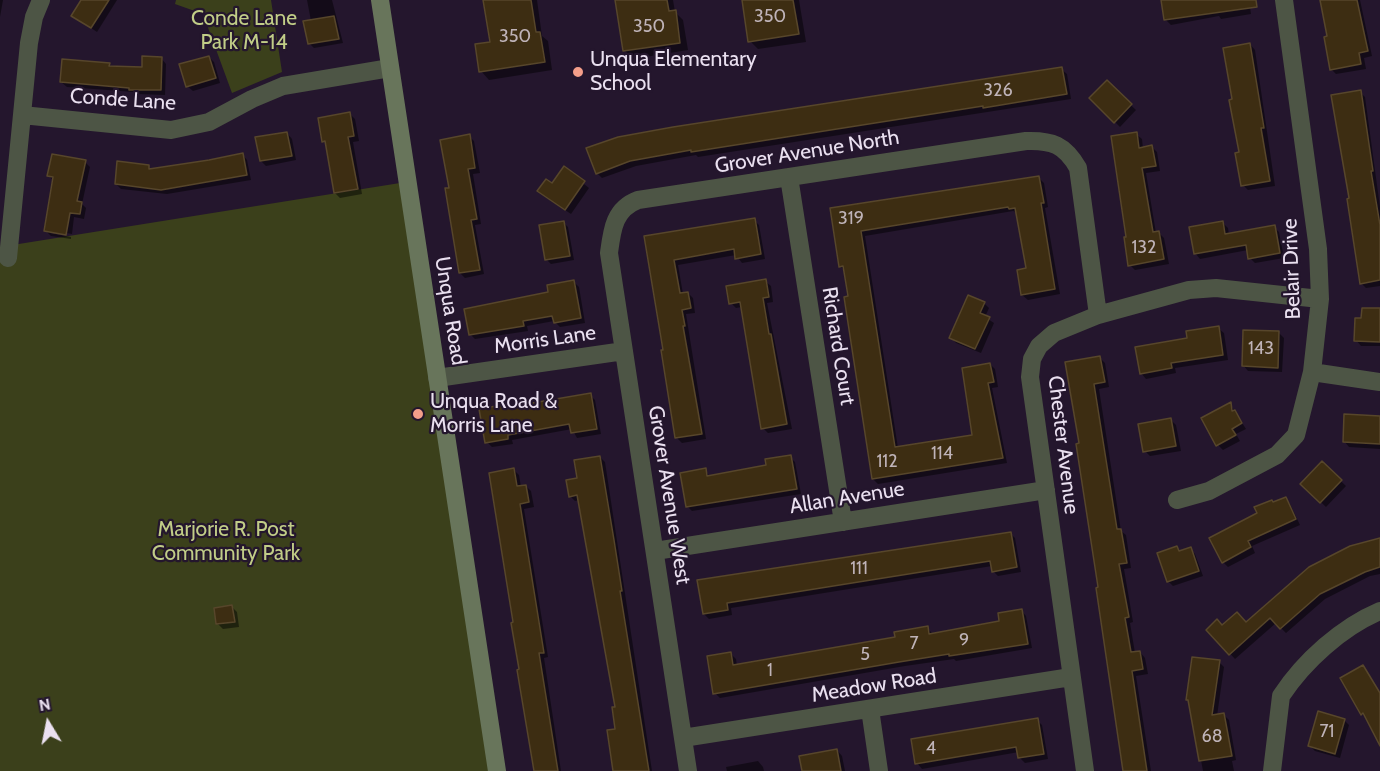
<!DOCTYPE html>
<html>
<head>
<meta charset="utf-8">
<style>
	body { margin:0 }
	#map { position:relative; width:1380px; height:771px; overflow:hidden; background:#24162d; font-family:Cabin,sans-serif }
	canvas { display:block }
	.north { position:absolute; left:18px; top:693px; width:60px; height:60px; -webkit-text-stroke:4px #24162d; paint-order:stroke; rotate:350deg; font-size:16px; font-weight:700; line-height:24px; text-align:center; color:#eae0f0 }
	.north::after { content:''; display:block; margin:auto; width:21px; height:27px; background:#eae0f0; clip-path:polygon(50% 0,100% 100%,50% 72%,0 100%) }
</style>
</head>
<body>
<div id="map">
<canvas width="1380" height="771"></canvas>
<div class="north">N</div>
</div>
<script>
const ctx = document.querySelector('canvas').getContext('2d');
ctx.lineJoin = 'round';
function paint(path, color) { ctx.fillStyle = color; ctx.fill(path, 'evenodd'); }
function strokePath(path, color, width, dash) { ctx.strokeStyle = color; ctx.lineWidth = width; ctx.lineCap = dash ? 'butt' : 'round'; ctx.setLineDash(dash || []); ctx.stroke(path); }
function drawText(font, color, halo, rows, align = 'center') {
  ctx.font = font + ' Cabin,sans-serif'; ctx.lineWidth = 4.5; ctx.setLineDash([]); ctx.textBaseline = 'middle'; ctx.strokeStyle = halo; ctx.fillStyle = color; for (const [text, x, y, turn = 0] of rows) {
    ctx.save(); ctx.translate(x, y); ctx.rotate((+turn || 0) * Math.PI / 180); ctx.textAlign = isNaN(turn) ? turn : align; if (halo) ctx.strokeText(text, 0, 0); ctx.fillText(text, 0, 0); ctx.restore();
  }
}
paint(new Path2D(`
	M176 0H271L282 72 232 93 203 14 175 4Z
	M400 183 491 771H0V247Z`), '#3b401b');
paint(new Path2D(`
	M0 0H3L0 17Z
	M83 0H117L97 32 73 16Z
	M307 0H332L343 43 314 48 309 43 311 21Z
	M485 0H537L542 36 548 41 552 70 489 80 481 71 491 44Z
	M617 0H673L675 12 683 20 688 50 633 59 625 51Z
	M743 0H799L806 42 758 49 750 41Z
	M1162 0H1249L1251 14 1221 19 1219 16 1171 25 1166 20Z
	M1322 0H1360L1372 56 1364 58 1366 69 1336 74 1331 69Z
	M1250 44 1255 50 1275 186 1248 190 1243 185 1234 101Z
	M209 57 214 62 220 83 193 91 187 86Z
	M161 58 166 64 165 95 136 94 134 92 67 87 61 82 109 65 111 67 143 68Z
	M1061 69 1067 74 1071 99 698 157 696 155 636 166 602 178 597 173 588 149Z
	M1107 82 1136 110 1120 127 1091 98Z
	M1360 92 1365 97 1380 207V286L1366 288 1361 283Z
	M350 114 355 119 359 141 353 142 362 194 340 198 335 193 327 145 323 141Z
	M287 133 292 139 296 160 266 166 261 161Z
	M1136 134 1142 139 1143 149 1152 147 1157 152 1160 171 1146 173 1156 233H1159L1164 238 1169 264 1135 270 1130 265 1128 238Z
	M469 136 474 141 480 173 473 174 481 224 475 225 484 274 465 278 460 273 450 189Z
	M242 154 247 160 251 180 167 194 121 189 116 184 148 166 152 170Z
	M85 162 90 167 82 204 86 208 84 219 74 217 72 234 50 230V233L71 237V239L51 236 46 231 54 181 49 176Z
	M564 168 589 188 571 214 544 196Z
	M1039 178 1044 183 1048 207 1045 208 1060 294 1028 300 1022 295 1018 271 1028 270 1018 213 1013 211 865 236 898 448 974 436 990 364 995 369 998 387 992 388 1007 463 878 484 873 479 850 297 845 271 840 266 832 210Z
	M754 220 759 225 765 259 742 263 736 255 678 265 683 294 688 293 693 298 695 313 686 314 706 439 682 443 677 438 665 351 645 237Z
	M563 222 568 227 574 260 551 264 546 259Z
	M1223 223 1228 228 1229 235 1274 227 1279 232 1284 258 1255 263 1250 258 1248 250 1200 259 1195 253Z
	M765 281 771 286 773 302 767 303 792 429 768 433 763 428 742 307 736 308 731 303Z
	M574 282 579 287 585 323 560 327 554 321 527 326 528 331 475 339 470 334Z
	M984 303 989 308 985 317 994 323 981 353 956 343 951 337Z
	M1380 310V346H1361L1356 340 1363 320Z
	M1218 328 1224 333 1228 360 1175 368 1176 373 1146 379 1141 373 1189 339Z
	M1279 333 1284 338 1282 372 1248 371 1243 365Z
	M1100 358 1105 363 1109 387 1099 389 1121 531 1126 535 1131 568 1124 569 1133 622 1130 623 1135 653 1140 652 1145 658 1148 674 1136 676 1151 771H1125L1080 445Z
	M590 395 595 400 601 434 577 438 572 429 512 440 513 444 492 447 487 442 502 406 505 409Z
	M1230 404 1246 429 1236 434 1240 441 1223 450 1218 445Z
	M1380 418V449L1349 447 1344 441Z
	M1171 420 1176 425 1181 451 1150 456 1145 451Z
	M600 457 605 462 652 771H614L617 730 616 708 580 500 575 501 570 496 579 480Z
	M790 457 795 462 801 494 692 511 687 506 705 470 710 477 768 467Z
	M1322 463 1346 486 1326 507 1302 484Z
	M514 470 519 475 521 487 526 486 531 491 534 507 524 509 548 657 544 658 561 771H535Z
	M1285 498 1290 504 1300 525 1252 546 1255 553 1228 567 1223 562 1258 513Z
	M1010 533 1015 538 1021 572 998 576 993 571 992 566 731 608 732 615 709 619 704 614 698 581Z
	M1380 539V574L1370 576 1325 599 1286 633 1276 623 1235 659 1208 630 1246 623Z
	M1177 548 1181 552 1190 549 1195 554 1203 576 1173 586 1168 581Z
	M232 607 237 612 239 627 223 629 218 624Z
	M1021 610 1026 616 1032 648 956 661 954 659 905 666 720 698 715 693 731 654 736 659 737 666 896 639 927 628 933 634 1001 622Z
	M1219 662 1224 667 1217 716 1224 715 1229 720 1236 760 1232 761 1234 771H1203L1190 701Z
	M1363 667 1380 692V743L1368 719 1362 714Z
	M1037 720 1042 725 1048 759 1025 763 1020 758 1019 752 922 769 917 763Z
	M1344 720 1349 725 1340 758 1315 751 1310 746Z
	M837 750 842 756 845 771H803Z
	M758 761 763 767 764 771H727L726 767Z`), '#0007');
const building = new Path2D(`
	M81 0H109L91 28 71 16Z
	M483 0H531L536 32H540L545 62 479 72 475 44 490 42Z
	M615 0H667L669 11 676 10 680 43 623 51Z
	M742 0H793L799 34 748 42Z
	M1161 0H1256L1257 7 1164 20Z
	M1320 0H1357L1368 51 1359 53 1361 64 1330 70 1324 37 1327 36Z
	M334 16 339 39 308 44 303 21Z
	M1250 43 1264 128H1261L1270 181 1241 186 1235 153 1239 152 1229 100 1232 99 1223 48Z
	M142 56 162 57 161 90H129V88L60 82 62 59 110 63 109 66 142 67Z
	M209 56 216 78 186 87 179 64Z
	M1062 67 1067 94 983 108V106L691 152V150L630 161 596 174 586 148 618 137 673 127Z
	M1107 80 1132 104 1114 123 1089 98Z
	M1361 90 1373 171H1371L1380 225V280L1360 284 1347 199 1349 198 1331 95Z
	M350 112 354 136 348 137 358 189 334 193 325 141 322 142 318 118Z
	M287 132 292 156 260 161 255 137Z
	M1137 132 1139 148 1152 145 1156 166 1142 168 1153 232 1159 231 1164 259 1128 266 1124 237H1126L1111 136Z
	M470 134 475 168 468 169 477 219 471 220 480 270 459 273 445 188H449L440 140Z
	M243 153 247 175 161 190 115 184 117 161 149 165V169L209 160Z
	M52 154 86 160 77 201 82 202 80 214 70 213 66 235 44 231 53 177 47 176Z
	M564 166 585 181 565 210 537 191 546 179 552 183Z
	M1039 176 1044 203H1041L1055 289 1021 295 1017 270 1026 268 1015 208 1009 209 1008 207 861 231 895 447 972 435 962 368 990 363 994 382 988 383 1003 458 872 479 844 297 848 296 843 266 839 267 830 208Z
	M755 218 761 254 735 259 734 249 674 260 680 293 688 292 691 308 682 310 685 326H683L702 434 675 438 661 350H663L644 236Z
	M564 221 570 256 545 260 539 225Z
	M1223 221 1225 234 1275 225 1280 253 1248 259 1246 245 1194 254 1189 227Z
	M766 279 769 297 763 298 769 334H771L787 424 761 429 740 302 729 304 726 286Z
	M574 280 581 318 554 323 552 316 523 321 524 326 469 335 464 309 548 292 547 285Z
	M968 295 985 302 980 313 990 317 975 349 949 338Z
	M1362 308H1380V342L1354 341 1355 318H1361Z
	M1219 326 1223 355 1171 363 1172 368 1140 374 1135 347 1187 338 1186 331Z
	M1243 330 1279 331 1278 368 1242 366Z
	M1100 356 1105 382 1094 384 1117 529H1121L1127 563 1119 564 1129 617 1125 618 1131 652 1140 651 1143 669 1132 671 1147 771H1123L1096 588 1098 587 1076 444 1079 443 1065 362Z
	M591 393 597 429 571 433 569 424 508 435V439L485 443 479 409 502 405 503 408Z
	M1231 402 1232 411 1235 410 1242 423 1232 429 1236 435 1216 446 1201 418Z
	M1344 414 1380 416V444L1343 442Z
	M1171 418 1176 446 1143 452 1138 424Z
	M791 455 797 489 686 507 680 473 706 468 707 476 766 465 765 459Z
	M600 456 614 540 622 591H620L649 771H613L607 730 615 729 612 707H615L577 495 569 497 566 480 577 478 574 460Z
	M1322 461 1342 480 1320 503 1300 484Z
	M514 468 517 486 526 485 529 502 520 504 544 653H539L558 771H534L517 670 519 669 511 623 513 622 489 473Z
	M1286 497 1296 519 1248 541 1251 547 1222 563 1209 538 1257 513 1254 507 1272 500 1273 502Z
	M1011 532 1017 567 992 572 990 561 727 603 728 610 703 614 697 580Z
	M1380 538V567L1365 572 1320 594 1280 629 1270 618 1229 655 1206 630 1217 619 1222 625 1237 612 1246 622 1309 567 1350 546Z
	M1177 546 1179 551 1191 547 1199 571 1167 582 1157 553Z
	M232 605 235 622 216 624 214 608Z
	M1022 609 1028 644 949 656V654L899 662 713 694 707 656 731 652 733 665 895 637 894 632 928 626 929 634 999 621 998 613Z
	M1192 657 1220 660 1212 715 1224 713 1232 756 1199 761 1188 700H1186Z
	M1363 665 1380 693V746L1363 713 1361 715 1340 678Z
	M1318 711 1345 719 1335 754 1308 746Z
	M1038 718 1044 754 1018 758 1016 747 915 764 911 739Z
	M837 749 841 771H802L799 756Z`);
paint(building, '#3d2d12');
strokePath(building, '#57462b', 1.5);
strokePath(new Path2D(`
	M22 115 171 130 209 122 252 99 283 86 390 68
	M789 177 843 522
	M8 258 29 43 34 17 41 0
	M1312 372 1380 382
	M437 378 624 351
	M1177 500 1209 491 1277 455 1296 435 1312 372 1320 299 1318 249 1284 0
	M655 551 1046 490
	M870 709 879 771
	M683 738 1071 677
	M688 771 609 253C612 230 614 209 638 200L1026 141C1052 140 1065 145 1078 168L1098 315
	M1085 771 1030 377 1032 359 1039 346 1054 333 1098 315 1189 290 1216 288 1320 299
	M1272 771 1281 696C1304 661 1342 627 1380 611`), '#4d5545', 18);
strokePath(new Path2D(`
	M380 0 497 771`), '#68755b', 18);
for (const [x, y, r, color] of [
	[578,72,6,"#f49e8a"],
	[418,414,6,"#f49e8a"]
]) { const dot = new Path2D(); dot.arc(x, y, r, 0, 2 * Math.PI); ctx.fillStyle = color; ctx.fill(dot); strokePath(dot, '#24162d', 2); }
drawText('18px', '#bfb3b8', null, [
	["350",770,17],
	["350",649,27],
	["350",515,37],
	["326",998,91],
	["319",851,219],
	["132",1144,248],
	["143",1261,349],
	["114",942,454],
	["112",887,462],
	["111",859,569],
	["9",964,641],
	["7",914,644],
	["5",865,655],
	["1",770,671],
	["71",1327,732],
	["68",1212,737],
	["4",931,749]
]);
drawText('21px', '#c1cd87', '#24162d', [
	["Conde Lane",244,19],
	["Park M-14",244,43],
	["Marjorie R. Post",226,530],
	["Community Park",226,554]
]);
drawText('21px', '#eae0f0', '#24162d', [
	["Unqua Elementary",590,60],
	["School",590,84],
	["Unqua Road &",430,402],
	["Morris Lane",430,426]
], 'left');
drawText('21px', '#eae0f0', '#24162d', [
	["Conde Lane",123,100,4],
	["Grover Avenue North",807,152,-9],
	["Belair Drive",1292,269,-92],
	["Unqua Road",450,311,81],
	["Morris Lane",545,340,-8],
	["Richard Court",838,346,81],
	["Chester Avenue",1063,445,83],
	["Grover Avenue West",669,495,81],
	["Allan Avenue",847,498,-9],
	["Meadow Road",874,686,-9]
]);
</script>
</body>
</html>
